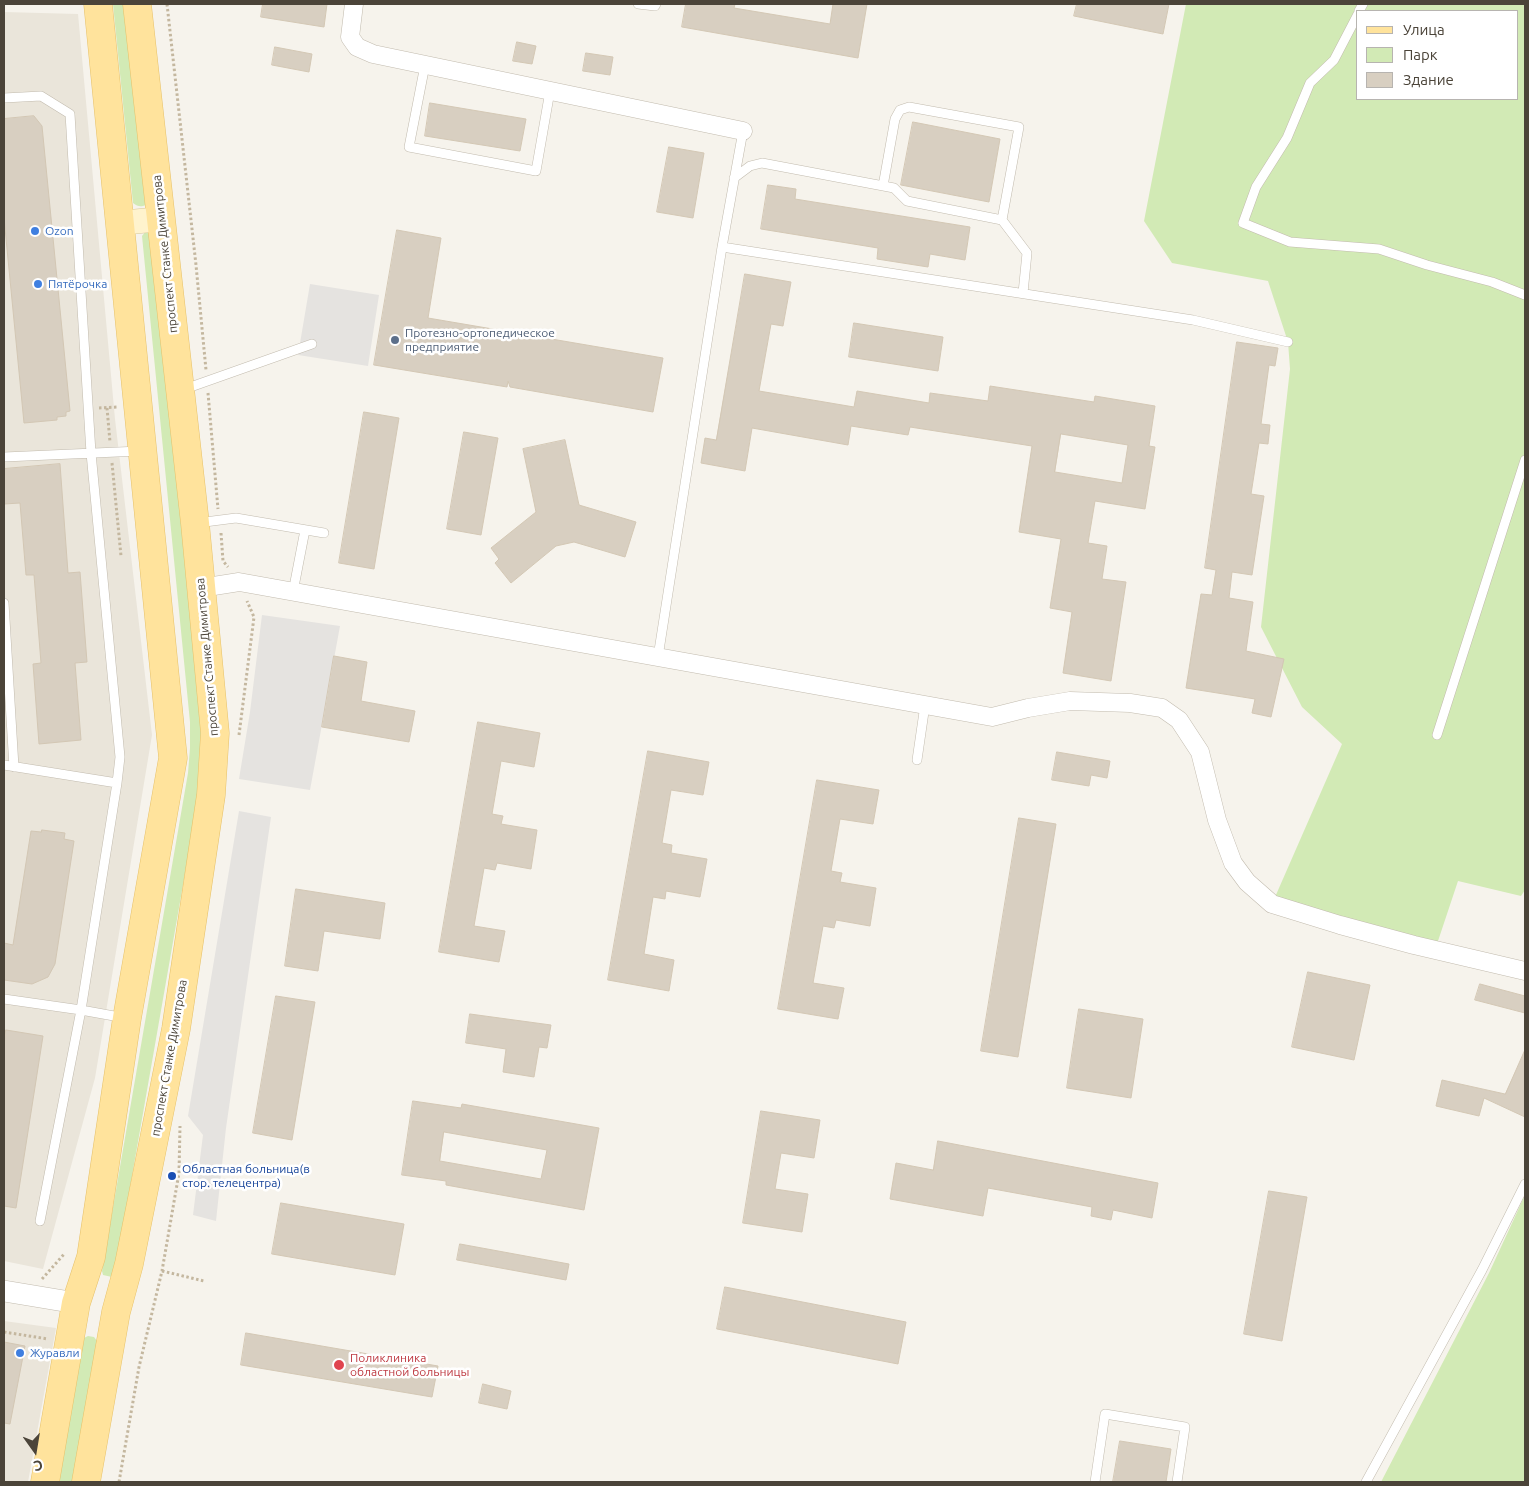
<!DOCTYPE html>
<html>
<head>
<meta charset="utf-8">
<style>
	body { margin:0 }
	#map { position:relative; width:1529px; height:1486px; overflow:hidden; background:#f6f3ec; font-family:Ubuntu,sans-serif }
	canvas { display:block }
	.frame { position:absolute; inset:0; border:5px solid #4b4439; pointer-events:none }
	.legend { position:absolute; left:1356px; top:10px; width:162px; height:90px; box-sizing:border-box; background:#fff; border:1px solid #b7b4b0; margin:0; padding:6px 9px; list-style:none; font-size:15px; color:#4b4439 }
	.legend li { display:flex; align-items:center; gap:10px; height:25px }
	.legend b { width:25px; border:1px solid #b7b4b0 }
	.north { position:absolute; left:10px; top:1426px; width:50px; height:50px; -webkit-text-stroke:4px #fff; paint-order:stroke; rotate:167deg; font-size:14px; font-weight:700; line-height:20px; text-align:center; color:#4b4439 }
	.north::after { content:''; display:block; margin:auto; width:18px; height:22px; background:#4b4439; clip-path:polygon(50% 0,100% 100%,50% 72%,0 100%) }
</style>
</head>
<body>
<div id="map">
<canvas width="1529" height="1486"></canvas>
<div class="frame"></div>
<ul class="legend">
<li><b style="height:6px;background:#ffe39c"></b>Улица</li>
<li><b style="height:14px;background:#d2eab5"></b>Парк</li>
<li><b style="height:14px;background:#d8cfc1"></b>Здание</li>
</ul>
<div class="north">С</div>
</div>
<script>
const ctx = document.querySelector('canvas').getContext('2d');
ctx.lineJoin = 'round';
function paint(path, color) { ctx.fillStyle = color; ctx.fill(path, 'evenodd'); }
function strokePath(path, color, width, dash) { ctx.strokeStyle = color; ctx.lineWidth = width; ctx.lineCap = dash ? 'butt' : 'round'; ctx.setLineDash(dash || []); ctx.stroke(path); }
function drawText(font, color, halo, rows, align = 'center') {
  ctx.font = font + ' Ubuntu,sans-serif'; ctx.lineWidth = 5; ctx.setLineDash([]); ctx.textBaseline = 'middle'; ctx.strokeStyle = halo; ctx.fillStyle = color; for (const [text, x, y, turn = 0] of rows) {
    ctx.save(); ctx.translate(x, y); ctx.rotate((+turn || 0) * Math.PI / 180); ctx.textAlign = isNaN(turn) ? turn : align; if (halo) ctx.strokeText(text, 0, 0); ctx.fillText(text, 0, 0); ctx.restore();
  }
}
paint(new Path2D(`
	M4 12 78 14 115 419 152 735 95 1078 43 1269 4 1261Z
	M4 1321 56 1328 28 1482H4Z`), '#eae5da');
paint(new Path2D(`
	M113 4H128L146 205C141 207 138 207 133 203Z
	M1186 4H1525V890L1521 896 1458 881 1435 950 1272 904 1342 744 1302 707 1261 627 1290 369 1288 342 1268 281 1172 263 1144 221ZM1358 11H1518V99H1358Z
	M146 231H152L205 707 204 765 115 1273 112 1277 103 1275 102 1271 188 773 190 748V722L142 236Z
	M1525 1195V1482H1381L1489 1273Z
	M88 1336 94 1337 97 1341 72 1482H58L84 1338Z`), '#d2eab5');
paint(new Path2D(`
	M310 284 379 295 368 366 298 355Z
	M262 615 340 626 310 790 239 779 250 712Z
	M239 811 271 817 226 1128 216 1221 193 1215 203 1135 188 1116Z`), '#e5e3e0');
const building = new Path2D(`
	M263 4H327L324 27 261 17Z
	M686 4H735L734 8 830 24 833 4H867L858 58 682 27Z
	M1077 4H1169L1163 34 1074 16Z
	M517 42 536 46 532 64 513 61Z
	M275 47 312 54 309 72 272 65Z
	M586 53 613 57 610 75 583 71Z
	M430 103 526 119 520 151 425 136Z
	M34 116 42 126 70 411 66 412V416L57 417V420L24 423 4 218V119Z
	M913 122 1000 139 989 202 901 185Z
	M669 147 704 153 693 218 657 212Z
	M768 185 796 189 795 199 970 227 965 260 930 254 928 267 877 259 878 248 761 229Z
	M397 230 441 238 428 318 663 358 653 412 510 387 508 381 507 387 374 365Z
	M745 274 791 282 783 326 771 324 759 391 854 407 857 391 929 403 930 393 988 401 990 386 1094 402 1095 396 1155 406 1149 446 1155 447 1145 509 1095 501 1088 543 1107 546 1102 579 1126 582 1111 681 1063 673 1072 612 1050 608 1061 539 1019 532 1032 446 910 427 908 435 851 426 848 445 752 428 745 471 701 463 705 438 716 440ZM1061 434 1128 445 1122 483 1055 472Z
	M854 323 943 337 938 371 849 357Z
	M1237 342 1278 348 1275 366 1269 365 1261 424 1270 425 1268 444 1259 443 1251 494 1264 496 1252 575 1232 572 1229 598 1253 602 1246 651 1284 659 1271 717 1252 713 1255 699 1186 688 1201 594 1212 595 1216 570 1205 568Z
	M364 412 399 418 374 569 339 563Z
	M464 432 498 438 481 535 447 529Z
	M565 440 579 505 636 522 625 557 574 542 556 546 511 583 495 563 499 559 491 548 536 512 523 449Z
	M60 464 68 573 80 572 87 662 75 663 81 740 39 744 33 664 41 663 34 575H26L20 503 4 504V469Z
	M334 656 367 662 361 701 415 711 409 742 322 727Z
	M478 722 540 733 534 767 501 761 492 814 503 816 501 824 537 830 531 869 497 863 495 870 484 868 474 926 505 931 499 962 439 952Z
	M648 751 709 762 703 795 671 790 662 843 672 845 671 853 707 859 700 897 666 891 665 899 653 897 644 954 674 960 669 991 608 980Z
	M1057 752 1110 761 1107 778 1091 775 1089 786 1052 780Z
	M817 780 879 790 873 824 840 819 831 871 842 873 840 882 876 888 870 926 836 920 834 928 823 926 813 983 844 988 838 1019 778 1009Z
	M1019 818 1056 824 1018 1057 981 1051Z
	M42 830 65 833 64 839 74 841 55 964 48 977 32 984 4 980V943L13 945 31 831 41 832Z
	M296 889 385 903 380 939 324 931 318 971 285 966Z
	M1308 972 1370 985 1354 1060 1292 1047Z
	M1480 984 1525 996V1013L1475 1000Z
	M276 996 315 1002 292 1140 253 1133Z
	M1079 1009 1143 1019 1131 1098 1067 1088Z
	M470 1014 551 1025 547 1048 539 1047 534 1077 503 1072 506 1049 466 1043Z
	M6 1030 43 1036 16 1208 4 1206V1046Z
	M1525 1050V1117L1484 1098 1479 1116 1436 1106 1442 1080 1505 1094Z
	M413 1101 461 1108 462 1104 599 1128 584 1210 446 1185V1181L402 1175ZM444 1132 547 1150 541 1179 440 1161Z
	M761 1111 820 1120 814 1158 781 1153 775 1189 808 1194 802 1232 743 1223Z
	M938 1141 1158 1183 1152 1218 1113 1210 1111 1220 1091 1216 1092 1207 988 1188 983 1216 890 1199 896 1163 933 1170Z
	M1269 1191 1307 1197 1282 1341 1244 1334Z
	M281 1203 404 1224 395 1275 272 1254Z
	M460 1244 569 1264 566 1280 457 1260Z
	M725 1287 906 1322 898 1364 717 1329Z
	M246 1333 438 1366 432 1397 241 1365Z
	M4 1342 25 1346 10 1424 4 1423Z
	M483 1384 511 1391 507 1409 479 1403Z
	M1120 1441 1171 1449 1166 1482H1113Z`);
paint(building, '#d8cfc1');
strokePath(building, '#d3c7b4', 1);
const service = new Path2D(`
	M638 4 655 6 656 4
	M1359 11 1363 4
	M1358 14 1334 60 1310 83 1287 138 1256 187 1243 223 1290 242 1379 249 1427 265 1492 282 1525 295
	M425 65 409 147 536 171 550 91
	M4 98 41 96 70 114 91 453 120 757 117 783 4 765
	M743 131 722 247 1193 320 1288 342
	M734 178 750 166 762 163 894 188 907 201 1002 220
	M883 186 895 119 900 110 909 107 1019 127 1002 220 1027 253 1023 293
	M182 390 312 344
	M4 457 140 451
	M197 523 236 518 324 533
	M293 592 305 530
	M4 603 14 767
	M658 657 722 247
	M1437 735 1525 460
	M917 760 925 705
	M117 783 81 1010 125 1018
	M4 999 81 1010 40 1221
	M1095 1482 1105 1414 1185 1427 1177 1482
	M1366 1482 1482 1270 1525 1184`);
const minor = new Path2D(`
	M354 4 350 37 357 47 373 54 743 131
	M201 588 239 582 992 717 1028 708 1070 701 1130 703 1162 708 1179 720 1200 752 1217 820 1233 863 1247 882 1272 904 1340 925 1414 945 1525 971`);
const tertiary = new Path2D(`
	M4 1291 76 1303`);
const secondary = new Path2D(`
	M120 223 161 219`);
const primary = new Path2D(`
	M45 1482 76 1303 91 1257 127 1018 173 758 98 4
	M86 1482 116 1312 129 1264 176 1029 211 795 215 733 195 523 137 4`);
strokePath(service, '#c2bbae', 10);
strokePath(minor, '#c2bbae', 19);
strokePath(tertiary, '#c2bbae', 22);
strokePath(secondary, '#d6c79b', 25);
strokePath(primary, '#e6c16a', 29);
strokePath(new Path2D(`
	M167 4 196 265 206 370
	M208 393 218 509
	M99 408 118 407
	M107 408 110 442
	M112 463 121 556
	M221 533 223 561 228 567
	M239 735 254 617 247 601
	M162 1271 204 1281
	M42 1279 65 1253
	M4 1332 48 1339
	M119 1482 139 1367 162 1271 179 1173 180 1126`), '#c4b79f', 3, [2.5, 2.5]);
strokePath(service, '#fff', 9);
strokePath(minor, '#fff', 18);
strokePath(tertiary, '#fff', 21);
strokePath(secondary, '#fff3cd', 24);
strokePath(primary, '#ffe39c', 28);
for (const [x, y, r, color] of [
	[35,231,5,"#3f7fe0"],
	[38,284,5,"#3f7fe0"],
	[395,340,5,"#5c6f8a"],
	[172,1176,5,"#1a4fb4"],
	[20,1353,5,"#3f7fe0"],
	[339,1365,6,"#e0444e"]
]) { const dot = new Path2D(); dot.arc(x, y, r, 0, 2 * Math.PI); ctx.fillStyle = color; ctx.fill(dot); strokePath(dot, '#fff', 2); }
drawText('12px', '#366cbe', '#fff', [
	["Ozon",45,231],
	["Пятёрочка",48,284],
	["Журавли",30,1353]
], 'left');
drawText('12px', '#4b4439', '#fff', [
	["проспект Станке Димитрова",165,254,-96],
	["проспект Станке Димитрова",207,657,-95],
	["проспект Станке Димитрова",169,1058,-80]
]);
drawText('12px', '#4e5e75', '#fff', [
	["Протезно-ортопедическое",405,333],
	["предприятие",405,347]
], 'left');
drawText('12px', '#164399', '#fff', [
	["Областная больница(в",182,1169],
	["стор. телецентра)",182,1183]
], 'left');
drawText('12px', '#be3a42', '#fff', [
	["Поликлиника",350,1358],
	["областной больницы",350,1372]
], 'left');
</script>
</body>
</html>
